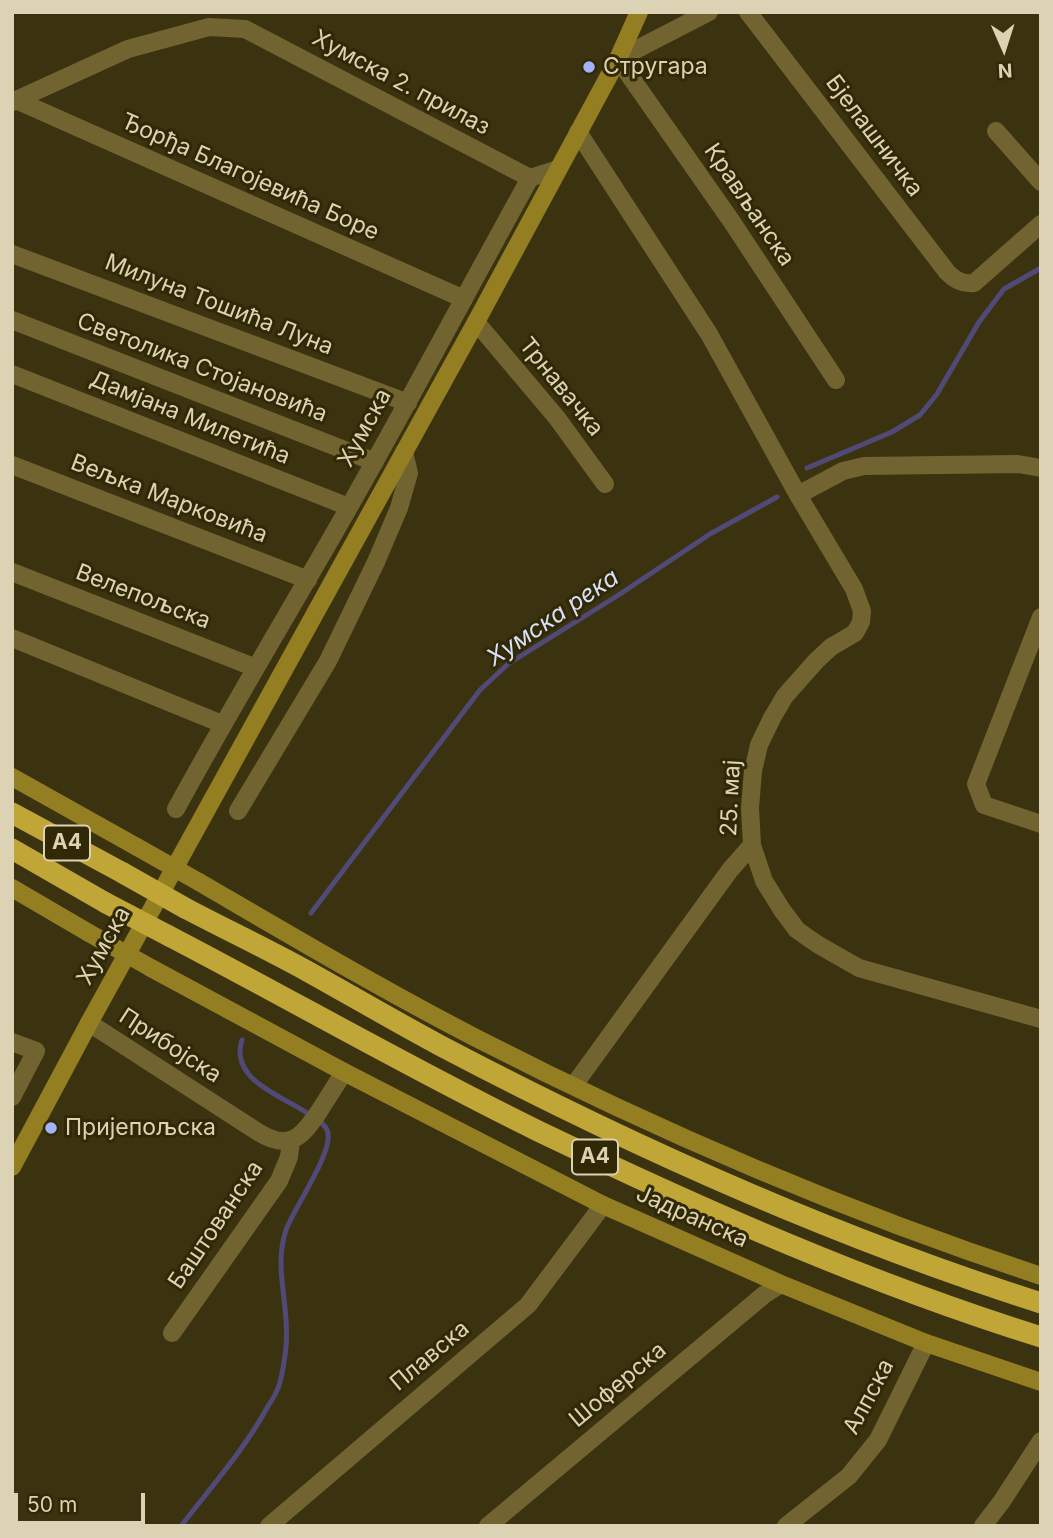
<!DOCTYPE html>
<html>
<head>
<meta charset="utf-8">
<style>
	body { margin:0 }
	#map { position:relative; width:1053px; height:1538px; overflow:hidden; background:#3b3310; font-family:Inter,sans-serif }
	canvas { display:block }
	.frame { position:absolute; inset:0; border:14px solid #dcd3b4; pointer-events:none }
	.north { position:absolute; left:969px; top:14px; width:70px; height:70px; -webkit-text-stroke:5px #312905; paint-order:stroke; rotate:177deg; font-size:19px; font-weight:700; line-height:28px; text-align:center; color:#dcd3b4 }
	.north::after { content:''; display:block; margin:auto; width:24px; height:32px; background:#dcd3b4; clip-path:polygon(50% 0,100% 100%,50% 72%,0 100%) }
	.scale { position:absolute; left:14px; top:1493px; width:131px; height:32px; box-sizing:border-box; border:4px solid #dcd3b4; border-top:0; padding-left:9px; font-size:21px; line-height:24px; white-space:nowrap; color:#dcd3b4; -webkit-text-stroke:5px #312905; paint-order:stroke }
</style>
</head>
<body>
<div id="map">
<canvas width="1053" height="1538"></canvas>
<div class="frame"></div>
<div class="north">N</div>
<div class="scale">50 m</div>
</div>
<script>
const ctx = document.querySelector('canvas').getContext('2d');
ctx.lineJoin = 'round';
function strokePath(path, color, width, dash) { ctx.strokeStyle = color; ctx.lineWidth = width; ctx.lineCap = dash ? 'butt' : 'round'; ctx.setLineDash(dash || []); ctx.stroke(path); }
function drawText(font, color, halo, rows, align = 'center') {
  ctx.font = font + ' Inter,sans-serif'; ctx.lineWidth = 6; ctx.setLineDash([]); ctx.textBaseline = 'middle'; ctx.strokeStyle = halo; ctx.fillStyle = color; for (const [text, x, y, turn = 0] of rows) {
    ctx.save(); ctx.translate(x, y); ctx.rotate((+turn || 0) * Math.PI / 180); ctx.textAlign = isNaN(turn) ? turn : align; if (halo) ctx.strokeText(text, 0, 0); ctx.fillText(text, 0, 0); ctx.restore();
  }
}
strokePath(new Path2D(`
	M807 468 892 432 920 415 937 394 979 322 1004 289 1041 268
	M311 913 480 690 508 664 617 596 710 534 777 497
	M181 1526C211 1487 245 1449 268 1406 273 1399 278 1390 280 1382 283 1371 285 1357 286 1346 290 1305 273 1269 286 1230 294 1208 332 1154 328 1133 326 1124 317 1120 310 1115 284 1096 229 1081 242 1040`), '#514977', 5);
strokePath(new Path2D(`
	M709 12 618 59 732 222 836 380
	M748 12 947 272C955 280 962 284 974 283L1041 224
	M16 100 464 299
	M12 102 128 49 209 27 245 29 530 178
	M996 131 1041 182
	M578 132 709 334 798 495 854 589 862 611 861 622 855 633 831 647 816 661 785 696 772 718 759 745 753 771 750 808 752 845 764 881 782 910 797 930 817 944 859 968 1041 1019
	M12 254 408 403
	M12 320 375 462
	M476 322 557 418 605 484
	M12 374 349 507
	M12 465 308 580
	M798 495 843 471 864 466 1018 464 1041 468
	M12 572 256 668
	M1041 617 976 784 984 805 1041 824
	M12 638 222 724
	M176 809C231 708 291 609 348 509 410 400 469 288 530 178L558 169
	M238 811 328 661 376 562 399 508 409 473 404 452
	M89 1023 258 1132C290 1152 302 1137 320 1110 328 1097 336 1085 344 1072
	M12 1042 36 1051 12 1097
	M574 1085 730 870 752 845
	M172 1333 279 1181 289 1157 291 1141
	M269 1526 528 1305 603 1205
	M488 1526 765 1294 781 1284
	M786 1526 849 1476 878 1440 926 1343
	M983 1526 1002 1501 1041 1441`), '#716430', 18);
strokePath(new Path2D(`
	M12 777 137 847
	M199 882C290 935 381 989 476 1038 657 1131 847 1212 1041 1276
	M12 888 89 933
	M151 968 344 1072 603 1205 781 1284 926 1343 1041 1382
	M12 1167 89 1023 476 322 618 59 639 12`), '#947e22', 18);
strokePath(new Path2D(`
	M12 813 123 873
	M12 849 106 903
	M185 908C225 929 267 949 307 971 352 996 396 1022 441 1046 633 1147 834 1237 1041 1303
	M169 936C292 1000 413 1070 538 1131 701 1209 868 1283 1041 1337`), '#c0a537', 21);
strokePath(new Path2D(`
	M137 847 199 882
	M89 933 151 968`), '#947e22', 18);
strokePath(new Path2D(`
	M123 873 185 908
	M106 903 169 936`), '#c0a537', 21);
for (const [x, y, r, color] of [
	[589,67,7,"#a3b2fd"],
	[51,1128,7,"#a3b2fd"]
]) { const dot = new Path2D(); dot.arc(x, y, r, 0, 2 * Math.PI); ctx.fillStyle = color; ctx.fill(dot); strokePath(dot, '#312905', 2.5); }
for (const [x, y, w] of [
	[67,843,46],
	[595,1157,46]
]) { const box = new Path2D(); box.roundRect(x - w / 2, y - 17.5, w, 35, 5); ctx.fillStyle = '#312905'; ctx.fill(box); strokePath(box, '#dcd3b4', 2); }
drawText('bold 21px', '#dcd3b4', null, [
	["A4",67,843],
	["A4",595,1157]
]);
drawText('23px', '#dcd3b4', '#312905', [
	["Стругара",603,67],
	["Пријепољска",65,1128]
], 'left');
drawText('23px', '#dcd3b4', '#312905', [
	["Хумска 2. прилаз",401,83,28],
	["Бјелашничка",874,136,53],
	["Ђорђа Благојевића Боре",250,177,24],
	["Крављанска",749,205,56],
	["Милуна Тошића Луна",219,305,21],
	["Светолика Стојановића",202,368,21],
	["Трнавачка",561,387,51],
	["Дамјана Милетића",190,418,22],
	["Хумска",365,428,-61],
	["Вељка Марковића",169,499,21],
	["Велепољска",143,597,21],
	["25. мај",731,798,-87],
	["Хумска",104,946,-61],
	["Прибојска",170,1046,33],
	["Јадранска",692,1217,24],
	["Баштованска",216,1225,-56],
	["Плавска",430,1356,-40],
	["Шоферска",618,1385,-40],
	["Алпска",869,1397,-62]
]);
drawText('italic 24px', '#d8dffa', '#312905', [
	["Хумска река",553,618,-34]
]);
</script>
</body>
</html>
